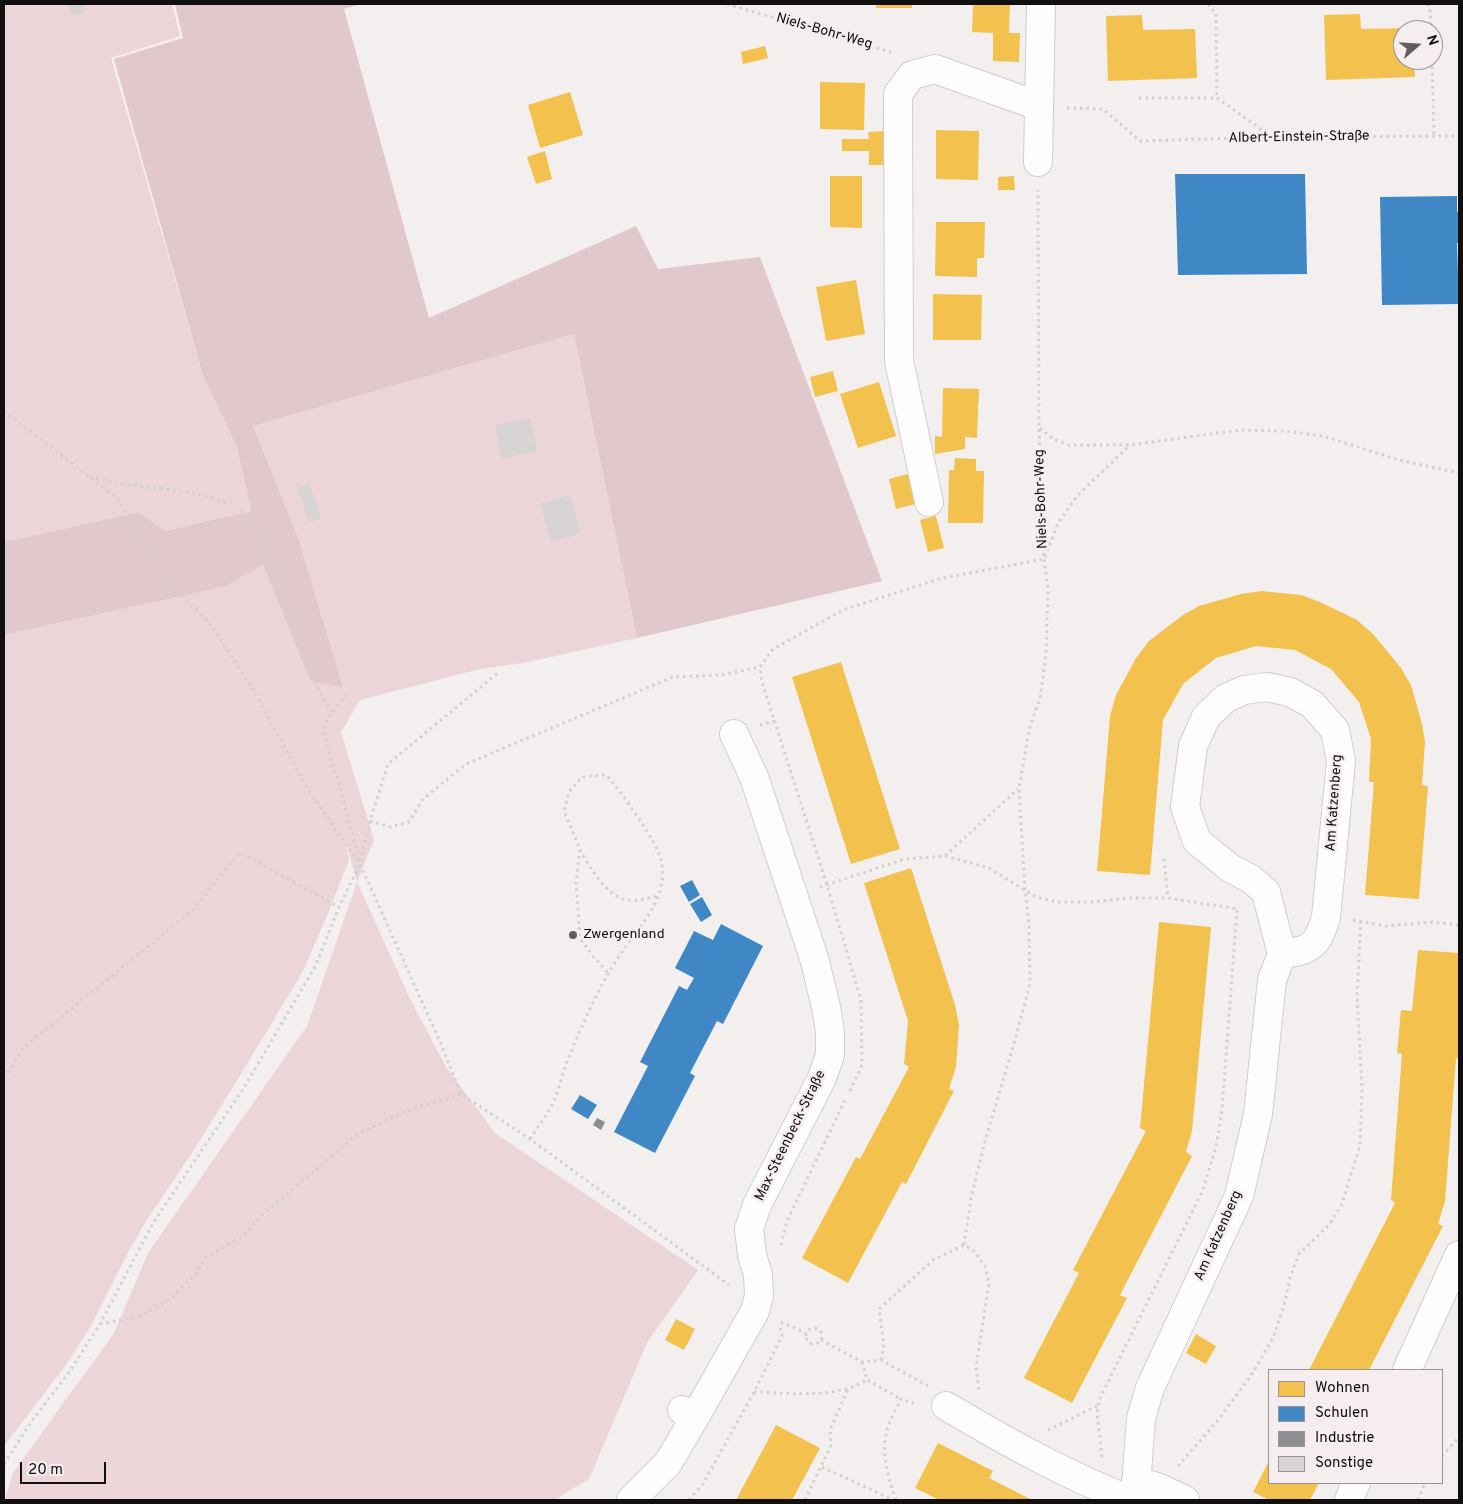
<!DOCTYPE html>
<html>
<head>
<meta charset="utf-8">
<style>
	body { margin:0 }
	#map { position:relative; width:1463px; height:1504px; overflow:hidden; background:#f3efef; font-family:Overpass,sans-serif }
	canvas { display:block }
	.frame { position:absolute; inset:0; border:5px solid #120f10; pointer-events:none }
	.legend { position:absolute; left:1268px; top:1369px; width:175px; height:115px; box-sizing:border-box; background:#f5edee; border:1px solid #9a9495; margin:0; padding:6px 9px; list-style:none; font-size:15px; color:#120f10 }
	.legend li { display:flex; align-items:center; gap:10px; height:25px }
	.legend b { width:25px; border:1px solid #9a9495 }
	.north { position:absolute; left:1393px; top:20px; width:50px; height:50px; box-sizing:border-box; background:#f5edee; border:1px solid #9a9495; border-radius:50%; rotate:71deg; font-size:14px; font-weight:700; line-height:20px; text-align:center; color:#120f10 }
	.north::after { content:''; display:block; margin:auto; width:18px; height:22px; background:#615d5e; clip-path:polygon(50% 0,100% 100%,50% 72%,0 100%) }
	.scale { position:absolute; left:20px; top:1462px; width:86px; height:22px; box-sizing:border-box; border:2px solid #120f10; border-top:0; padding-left:6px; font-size:15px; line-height:18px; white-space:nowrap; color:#120f10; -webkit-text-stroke:4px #f5edee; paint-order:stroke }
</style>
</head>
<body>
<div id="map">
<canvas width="1463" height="1504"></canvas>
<div class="frame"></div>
<ul class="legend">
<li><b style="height:14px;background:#f2c14e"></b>Wohnen</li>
<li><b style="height:14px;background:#3f88c5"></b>Schulen</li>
<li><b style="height:14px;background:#8d8d92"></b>Industrie</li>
<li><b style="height:14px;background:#d8d4d4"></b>Sonstige</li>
</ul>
<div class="north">N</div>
<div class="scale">20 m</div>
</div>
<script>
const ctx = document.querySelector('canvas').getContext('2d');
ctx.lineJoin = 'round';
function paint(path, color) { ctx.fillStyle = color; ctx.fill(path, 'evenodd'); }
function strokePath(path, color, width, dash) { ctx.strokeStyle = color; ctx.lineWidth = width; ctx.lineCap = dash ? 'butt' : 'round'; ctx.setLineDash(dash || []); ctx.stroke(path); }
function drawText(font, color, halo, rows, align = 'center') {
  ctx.font = font + ' Overpass,sans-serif'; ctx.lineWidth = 5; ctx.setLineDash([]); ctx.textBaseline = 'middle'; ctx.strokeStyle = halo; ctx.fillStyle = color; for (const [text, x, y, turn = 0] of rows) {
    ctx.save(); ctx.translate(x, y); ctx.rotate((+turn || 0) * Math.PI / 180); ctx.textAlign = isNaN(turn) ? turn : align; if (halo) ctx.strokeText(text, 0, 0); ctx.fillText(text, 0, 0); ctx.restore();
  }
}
paint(new Path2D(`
	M4 4H172L180 36 111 58 203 376 237 447 251 511 165 531 137 512 4 542Z
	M574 334 637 638 523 663 480 669 360 700 341 732 374 840 357 882 411 1001 446 1067 495 1133 698 1270 647 1343 589 1479 554 1500H5L13 1473 114 1333 148 1253 307 1026 357 882 345 839 349 860 329 911 303 971 258 1046 194 1150 148 1218 131 1247 91 1326 68 1362 4 1446V635L227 586 263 565 310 680 297 535 253 426Z`), '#ecd5d8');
paint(new Path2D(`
	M175 4H360L344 9 429 318 636 226 658 269 760 257 882 581 637 638 574 334 253 426 297 535 343 688 310 680 263 565 227 586 4 635V542L138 512 165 531 251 511 237 447 203 376 114 59 183 38Z`), '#e0c8cc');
paint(new Path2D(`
	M876 4H912V8H876Z
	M973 4H1010L1009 33H1020L1019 62 993 61V33L972 32Z
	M1360 14 1361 29 1413 28V30H1403V60H1414L1415 77 1326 80 1324 15Z
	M1142 15 1143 30 1195 29 1197 78 1108 81 1106 16Z
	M765 46 768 58 743 64 741 52Z
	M820 82 865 83 864 130 820 129Z
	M570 92 583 135 540 148 528 105Z
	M936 130 979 131 978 180 936 179Z
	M886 131 887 165H869V151H842V139H869L868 132Z
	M545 151 552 179 536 184 527 157Z
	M830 176H862V228L830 227Z
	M1014 176 1015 190H998V177Z
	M936 222H985L984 258H977V277L935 276Z
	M856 280 865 334 826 341 816 287Z
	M933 294 982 295 981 340H933Z
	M833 371 838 391 815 397 810 377Z
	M879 382 896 436 858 448 840 394Z
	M943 388 979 389 977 438 965 437V449L935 454V436L942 437Z
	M955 458 976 459V471H984L983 523H948L949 470H954Z
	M908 474 915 504 896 509 889 479Z
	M936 516 944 548 928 552 920 520Z
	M1261 591 1301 595 1320 602 1357 620 1373 634 1401 668 1411 685 1422 724 1425 742 1422 785 1428 786 1419 899 1365 895 1374 782H1369L1371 739 1359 702 1331 669 1295 650 1256 646 1216 658 1198 672 1183 684 1163 720 1150 875 1097 871 1110 716 1116 695 1136 658 1149 641 1183 615 1199 606 1241 594Z
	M841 662 900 849 851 864 792 677Z
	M911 868 955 1005 959 1025 956 1067 949 1089 954 1091 906 1184 902 1182 848 1283 802 1258 856 1157 860 1159 909 1067 904 1064 908 1021 864 883Z
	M1159 922 1211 927 1192 1131 1186 1152 1192 1156 1120 1295 1127 1298 1072 1403 1024 1378 1079 1273 1073 1270 1146 1131 1140 1128Z
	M1418 950 1459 953V1059L1456 1058 1445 1201 1438 1224 1443 1226 1369 1370H1309L1395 1203 1391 1200 1402 1054 1397 1053 1401 1010 1412 1011Z
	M676 1319 695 1329 684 1350 665 1340Z
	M1196 1334 1216 1346 1206 1364 1186 1353Z
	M776 1425 820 1448 792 1500H736Z
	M938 1443 993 1471 989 1478 1032 1500H939L915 1488Z
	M1269 1461V1483H1319L1310 1500H1269L1253 1492Z`), '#f2c14e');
paint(new Path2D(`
	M1175 174H1305L1307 274 1178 275Z
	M1457 196V212H1459V243H1457L1459 304 1382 305 1380 197Z
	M692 880 700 895 689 902 680 886Z
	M702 897 712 915 701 922 690 904Z
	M721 924 763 946 723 1024 717 1021 690 1073 695 1076 655 1153 614 1132 648 1066 640 1062 679 986 687 990 694 978 675 968 694 931 713 940Z
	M580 1095 597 1105 588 1119 571 1109Z`), '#3f88c5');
paint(new Path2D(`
	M597 1118 605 1122 601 1130 593 1125Z`), '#8d8d92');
paint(new Path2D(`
	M67 4H83L86 12 71 16Z
	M530 418 537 451 501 459 495 425Z
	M310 484 321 518 309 523 297 488Z
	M570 495 581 534 551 542 540 504Z`), '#d8d4d4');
const minor = new Path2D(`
	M1038 162 1041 4
	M929 502 899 361 898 94 912 75 935 69 1039 106
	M1407 1370 1459 1255
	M946 1406C1005 1441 1066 1475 1130 1500
	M695 1417 755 1311 759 1296 758 1275 752 1255 749 1229 757 1205 822 1078 830 1055V1032L826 1007 814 958 754 777 734 734
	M1136 1481 1160 1488 1185 1500
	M631 1500 668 1463 695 1417 682 1410
	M1135 1500 1141 1418 1150 1388 1239 1196 1258 1114 1272 980 1282 954 1266 892 1251 879 1230 868 1197 841 1185 807 1193 746 1206 717 1226 698 1244 690 1267 687 1290 692 1312 704 1335 730 1341 761 1326 917C1318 945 1311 951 1282 954
	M1349 1500 1356 1483`);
strokePath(minor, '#d0cdcd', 30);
strokePath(new Path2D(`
	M727 4 890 52 893 55
	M1208 4 1216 14 1217 98
	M1427 4 1430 7 1431 30
	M1432 60 1434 136
	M1139 98H1217L1272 137
	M1067 108 1103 109 1140 141 1272 137 1459 136
	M4 411 118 499 169 582 210 624 250 684 309 791 358 862
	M1040 428 1053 439 1069 445H1130L1240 430 1285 431 1323 436 1399 460 1459 473
	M90 476C130 490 177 485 218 500 223 502 231 503 236 506 246 512 254 525 261 534L318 688 331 712
	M347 695 331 712 324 728 330 756 341 790 360 864 441 1044 461 1094 530 1139 729 1285
	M760 725 774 721
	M370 821 391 827 409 822 423 799 466 764 673 677 721 675 760 667
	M580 850C591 868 605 896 628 900 636 902 650 897 659 896
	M945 856 989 868 1036 897 1057 902H1092L1128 898H1168L1238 909
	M1164 859 1168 898
	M820 887 905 859 945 856 1018 789
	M1353 920 1386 926 1432 922 1459 925
	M4 1078 24 1047 192 911 239 852 339 907
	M850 1091 862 1065 861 1000 827 885 762 682 760 667 773 649 843 610 938 579 1044 559 1058 523 1077 496 1130 445
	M530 1139C537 1128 545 1118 551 1107 558 1094 561 1078 566 1064 582 1025 598 987 622 952 640 926 667 899 662 864 660 845 620 790 606 775L582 777 569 792 564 811 580 849 576 883 580 938 592 955 609 974
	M781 1245 787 1221 846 1098
	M964 1245 971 1198 985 1141 1015 1040 1030 984 1029 925 1025 889 1019 789 1029 730 1040 698 1046 655 1048 588 1044 559 1039 428 1038 190
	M781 1322 806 1333
	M100 1324 141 1316 170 1299 196 1274 206 1257 241 1238 263 1214 358 1134 406 1111 461 1094
	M806 1336a8 8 0 1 1 16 0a8 8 0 1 1-16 0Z
	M821 1340 862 1362 881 1360 928 1386
	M881 1360 884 1344 879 1309 933 1260 964 1245 974 1251 985 1266 989 1283 976 1367 979 1391
	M862 1362 867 1380 901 1399
	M754 1392C784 1393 821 1397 849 1388 855 1386 861 1383 867 1380
	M1048 1430 1097 1406
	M1442 1456 1459 1437
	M1102 1457 1097 1413 1099 1400 1203 1190 1216 1147 1222 1110 1237 909
	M4 1464 31 1422 70 1371 100 1324 153 1223 245 1086 316 965 339 907 360 864 370 821 388 764 499 672
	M1178 1466 1219 1419 1252 1374 1273 1338 1285 1302 1290 1277 1299 1254 1329 1225 1342 1204 1350 1177 1360 1146 1362 1089 1357 995 1361 921
	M822 1467 893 1500
	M689 1500 703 1484 754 1392 782 1336 780 1326
	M805 1500 831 1445 830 1430 848 1389
	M896 1500C888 1477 880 1452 888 1427 891 1417 897 1408 901 1399L918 1405
	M1418 1500 1425 1483`), '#d1d0d0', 3, [2.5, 4]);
strokePath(minor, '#fdfdfd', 28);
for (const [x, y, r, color] of [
	[573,935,5,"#615d5e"]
]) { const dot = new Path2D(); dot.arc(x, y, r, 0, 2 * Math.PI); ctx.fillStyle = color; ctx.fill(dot); strokePath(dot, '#f5edee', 2); }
drawText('14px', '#120f10', '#f5edee', [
	["Niels-Bohr-Weg",824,32,16],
	["Albert-Einstein-Straße",1299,138,-1],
	["Niels-Bohr-Weg",1042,499,-92],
	["Am Katzenberg",1335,803,-86],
	["Max-Steenbeck-Straße",791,1136,-64],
	["Am Katzenberg",1219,1236,-66]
]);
drawText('14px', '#120f10', '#f5edee', [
	["Zwergenland",583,935]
], 'left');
</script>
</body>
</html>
